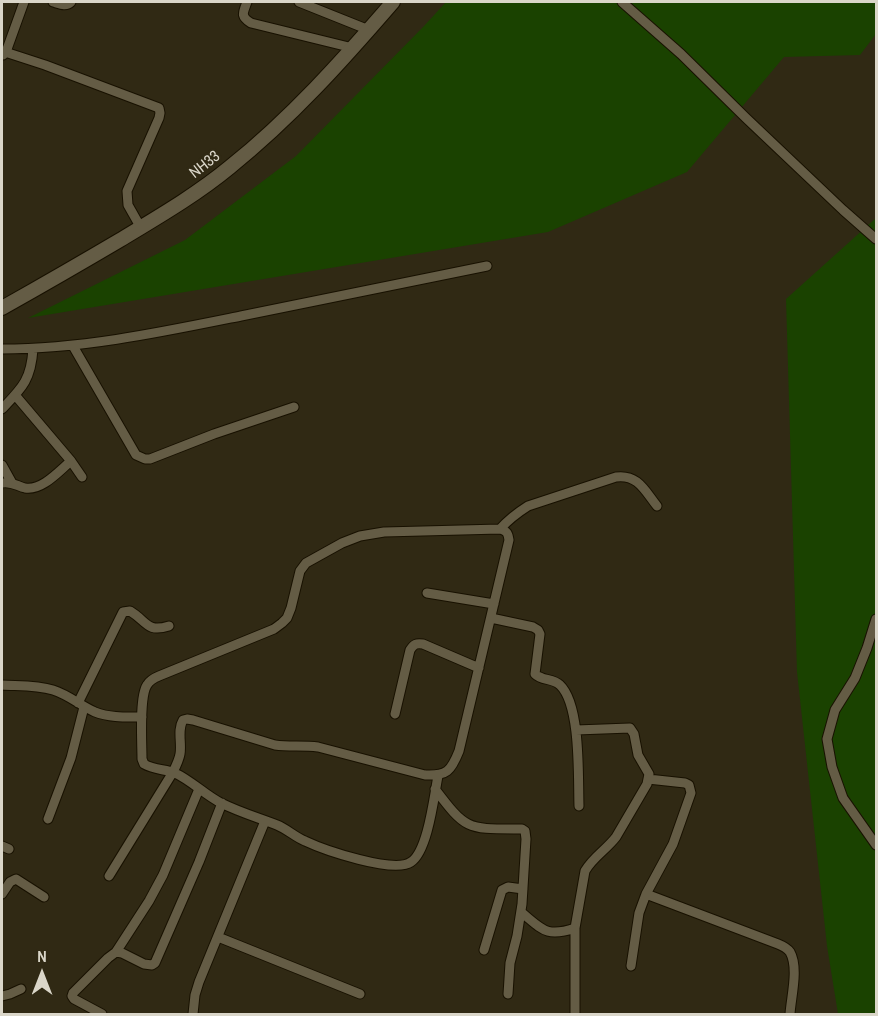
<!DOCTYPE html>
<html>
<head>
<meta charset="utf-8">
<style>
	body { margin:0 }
	#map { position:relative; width:878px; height:1016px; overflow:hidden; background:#302914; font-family:"Archivo Narrow",sans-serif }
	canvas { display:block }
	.frame { position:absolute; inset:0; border:3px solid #dad6c9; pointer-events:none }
	.north { position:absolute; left:12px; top:944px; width:60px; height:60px; -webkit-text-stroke:4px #302914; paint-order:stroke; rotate:0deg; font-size:16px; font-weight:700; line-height:24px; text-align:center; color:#dad6c9 }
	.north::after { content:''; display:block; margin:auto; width:21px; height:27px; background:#dad6c9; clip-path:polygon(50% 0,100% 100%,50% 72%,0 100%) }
</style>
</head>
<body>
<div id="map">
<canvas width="878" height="1016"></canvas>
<div class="frame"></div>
<div class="north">N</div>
</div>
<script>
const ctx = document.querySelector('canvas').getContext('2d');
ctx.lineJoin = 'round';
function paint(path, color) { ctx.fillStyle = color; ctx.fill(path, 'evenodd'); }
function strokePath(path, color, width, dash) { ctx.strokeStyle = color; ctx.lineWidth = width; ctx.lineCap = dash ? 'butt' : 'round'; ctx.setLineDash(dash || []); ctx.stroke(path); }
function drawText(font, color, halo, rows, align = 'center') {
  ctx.font = font + ' "Archivo Narrow",sans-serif'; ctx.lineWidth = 5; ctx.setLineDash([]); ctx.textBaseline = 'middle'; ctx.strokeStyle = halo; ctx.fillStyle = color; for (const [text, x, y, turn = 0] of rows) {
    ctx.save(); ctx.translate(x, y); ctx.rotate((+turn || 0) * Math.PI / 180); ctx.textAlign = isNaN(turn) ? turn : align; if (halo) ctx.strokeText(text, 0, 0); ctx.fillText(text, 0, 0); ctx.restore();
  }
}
paint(new Path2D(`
	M446 2H876V34L860 55 784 57 687 172 548 232 28 318 185 240 296 156 424 26Z
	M876 218V1014H838L827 946 797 672 786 299Z`), '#1a4200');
const street = new Path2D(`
	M53 2C60 4 66 7 71 2
	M247 2C243 13 240 16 251 23L353 48
	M299 2 369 30
	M622 2 681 54 746 118 843 210 876 239
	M2 51 45 65 159 108 160 113 159 118 127 191 128 205 141 228
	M3 55 6 52 24 2
	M73 346 136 455 145 459H150L214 434 294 407
	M2 349C82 349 162 332 241 316 323 299 405 282 487 266
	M15 395 71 461 82 477
	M2 409C22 388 31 380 33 349
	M2 465 12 483
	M2 483C11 481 17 486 25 488 42 491 59 471 71 461
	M500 529C509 519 517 513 528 506L616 477C638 474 645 491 657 506
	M427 593 494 604
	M491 618 533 627 538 630 540 634 535 674C542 681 553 678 560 685 581 705 578 777 579 806
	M876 619 867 648 855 678 835 710 827 739 832 767 843 798 876 845
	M2 685C19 686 37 685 53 690 69 695 81 706 95 712 110 718 127 717 142 717
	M78 703 123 612 130 611C147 621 146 633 169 626
	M395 714 410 650C414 644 416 643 423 644L479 668
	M435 789C466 830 467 829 518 829H522L525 831 526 839 522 904 517 936 510 963 508 994
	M48 819 71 758 84 707
	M2 846 9 849
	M109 876 173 772C176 766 179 760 180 754 182 743 177 730 183 720L187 719 193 720 275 745C289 747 303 745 318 747L425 775C447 776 451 771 459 751L509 540C508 533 507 531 500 529L384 532 360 536 342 543 306 563 300 571 291 608 287 618 282 623 274 629 159 676C154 678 150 680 147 685 139 697 142 743 142 759L144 764C154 770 165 769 175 773 192 781 205 795 221 803 239 812 259 818 277 825 287 829 295 837 305 841 324 850 394 874 411 862 428 851 434 796 438 776
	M2 894 10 882 16 879 44 897
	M646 894 778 944C783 946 787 948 790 952 799 968 791 997 790 1014
	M521 912C542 929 546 938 575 928
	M218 937 360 994
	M484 950 502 890 508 887 523 889
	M116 952 149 901 163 875 199 789
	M631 966 639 913 646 894 673 844 691 793 689 785 685 783 648 779
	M2 996 10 994 21 989
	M102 1014 74 999 72 996 73 993 108 958 116 952 122 953 144 964 152 965 155 963 199 862 222 803
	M193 1014 195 995 199 982 265 821
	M575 1014V928L585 871C593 857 606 850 616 837L647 784 649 774 638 755 634 734 630 728 576 730`);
const secondary = new Path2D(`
	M2 308C41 286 81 263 120 240 158 217 196 195 230 167 291 118 342 61 393 2`);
strokePath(street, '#181100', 11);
strokePath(secondary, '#181100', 16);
strokePath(street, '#645c45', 9);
strokePath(secondary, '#645c45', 14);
drawText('16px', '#dad6c9', '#302914', [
	["NH33",205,165,-38]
]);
</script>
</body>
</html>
